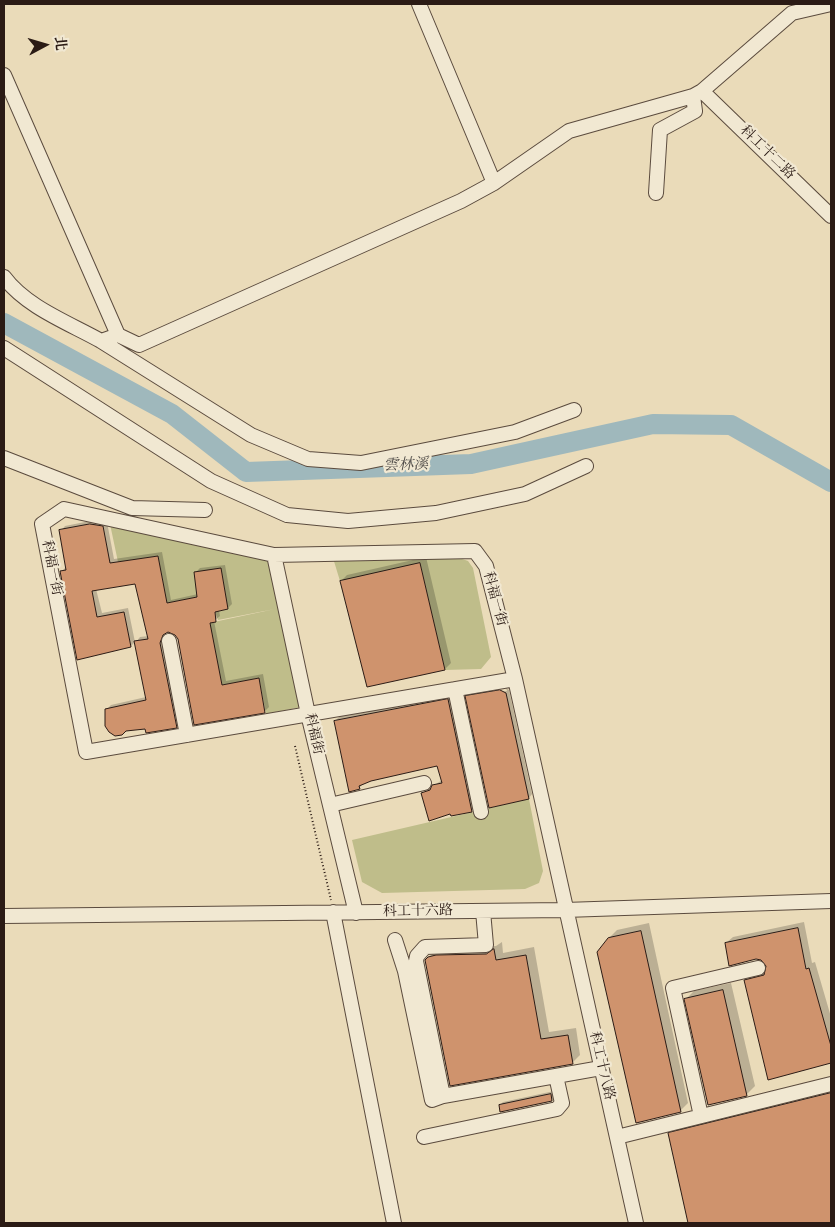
<!DOCTYPE html>
<html>
<head>
<meta charset="utf-8">
<style>
	body { margin:0 }
	#map { position:relative; width:835px; height:1227px; overflow:hidden; background:#eadbb9; font-family:"IM FELL English","Noto Serif TC",serif }
	canvas { display:block }
	.frame { position:absolute; inset:0; border:5px solid #2b1b15; pointer-events:none }
	.north { position:absolute; left:20px; top:20px; width:50px; height:50px; -webkit-text-stroke:4px #f1e8d2; paint-order:stroke; rotate:84deg; font-size:14px; font-weight:700; line-height:20px; text-align:center; color:#2b1b15 }
	.north::after { content:''; display:block; margin:auto; width:18px; height:22px; background:#2b1b15; clip-path:polygon(50% 0,100% 100%,50% 72%,0 100%) }
</style>
</head>
<body>
<div id="map">
<canvas width="835" height="1227"></canvas>
<div class="frame"></div>
<div class="north">北</div>
</div>
<script>
const ctx = document.querySelector('canvas').getContext('2d');
ctx.lineJoin = 'round';
function paint(path, color) { ctx.fillStyle = color; ctx.fill(path, 'evenodd'); }
function strokePath(path, color, width, dash) { ctx.strokeStyle = color; ctx.lineWidth = width; ctx.lineCap = dash ? 'butt' : 'round'; ctx.setLineDash(dash || []); ctx.stroke(path); }
function drawText(font, color, halo, rows, align = 'center') {
  ctx.font = font + ' "IM FELL English","Noto Serif TC",serif'; ctx.lineWidth = 4.5; ctx.setLineDash([]); ctx.textBaseline = 'middle'; ctx.strokeStyle = halo; ctx.fillStyle = color; for (const [text, x, y, turn = 0] of rows) {
    ctx.save(); ctx.translate(x, y); ctx.rotate((+turn || 0) * Math.PI / 180); ctx.textAlign = isNaN(turn) ? turn : align; if (halo) ctx.strokeText(text, 0, 0); ctx.fillText(text, 0, 0); ctx.restore();
  }
}
paint(new Path2D(`
	M110 524 274 555 306 706 266 714 259 678 222 685 209 623 275 609 218 620 215 612 228 609 221 569 197 597 167 603 158 556 118 562Z
	M448 554 468 561 473 568 491 657 481 669 445 670 420 563 340 581 333 558Z
	M529 799 543 871 539 883 525 889 382 893 362 882 352 840Z`), '#bfbd8a');
paint(new Path2D(`
	M95 520 107 522 114 559 162 552 171 600 198 594 195 573 200 568 225 565 232 604 228 608 219 610 220 616 214 621 226 681 263 674 269 707 265 711 195 723 179 639 176 634 168 631 164 637 180 722 176 727 146 728 106 710 111 705 146 697 136 642 140 637 149 636 136 582 96 589 102 613 128 608 135 642 131 646 78 659 61 572 66 567 61 531 65 526Z
	M426 557 451 663 445 669 341 581 347 575Z
	M505 687 509 690 532 794 529 798 467 697 471 693ZM506 688 507 691 470 697V694Z
	M453 695 477 805 471 811 423 793 442 780 438 764 364 783 359 788 335 721 340 716Z
	M804 922 812 963 815 962 831 1017V1062L769 1079 745 981 752 974 766 970 768 965 762 959 726 943 733 937Z
	M649 923 688 1103 680 1111 608 939 617 930Z
	M502 942 503 953 534 947 549 1032 576 1028 580 1055 572 1063 426 960 437 949 496 946Z
	M731 983 755 1086 747 1094 708 1103 686 999 694 991Z
	M831 1089V1223H689L669 1134 675 1128Z
	M554 1091 555 1097 552 1100 500 1105 503 1102Z`), '#0003');
strokePath(new Path2D(`
	M4 323 172 414 246 472 471 464 653 424 731 425 831 482`), '#9fb8bc', 20);
const building = new Path2D(`
	M90 524 103 526 110 563 158 556 167 603 197 597 194 572 221 568 228 609 215 612 216 622 210 623 222 685 259 678 265 713 194 725 178 639 175 635 168 632 163 635 160 643 177 728 146 733 145 729 126 731 122 735 115 736 109 732 105 726V709L146 700 134 641 148 639 135 584 92 591 97 617 124 612 131 647 77 660 60 571 66 570 59 530Z
	M420 563 445 670 367 687 340 581Z
	M500 690 506 693 529 799 489 808 465 696Z
	M448 699 472 812 451 816 450 814 429 821 421 793 430 790 432 785 442 783 437 766 371 781 359 786 360 789 349 792 334 721Z
	M798 928 806 969 809 968 831 1046V1063L768 1080 744 980 764 975 766 966 761 960 756 959 729 966 725 943Z
	M641 931 681 1112 636 1123 597 952 608 938Z
	M494 949 496 960 526 955 541 1039 568 1035 573 1064 450 1086 425 960 428 957 436 955 486 954Z
	M723 990 747 1096 708 1105 684 999Z
	M831 1093V1223H688L668 1133Z
	M551 1094 552 1101 500 1112 499 1105Z`);
paint(building, '#cf936d');
strokePath(building, '#2b1b15', 1);
const minor = new Path2D(`
	M419 4 494 183
	M4 75 118 335
	M702 91 831 216
	M656 193 660 130 695 111 693 96
	M4 277C26 307 69 323 101 341L118 335 139 345 461 201 494 183 569 131 693 96 702 91 792 13 831 4
	M101 341 251 435 308 459 361 463 515 432 574 410
	M4 348 211 481 287 515 348 521 436 513 525 494 586 466
	M4 458 132 508 205 510
	M274 555 308 714 356 913
	M169 641 187 735
	M515 679 86 752 42 524 64 509 274 555 475 551 486 566 515 679 636 1223
	M455 689 481 812
	M330 805 424 783
	M333 912 394 1223
	M4 916 565 910 831 901
	M395 940 405 971 432 1100 443 1096 601 1068
	M443 1096 416 961 417 956 425 947 486 945 483 911
	M701 1116 673 988 758 968
	M424 1137 557 1109 562 1103 556 1076
	M617 1137 831 1084`);
strokePath(minor, '#5b4b3e', 16);
strokePath(new Path2D(`
	M295 746 331 900`), '#2b1b15', 2, [1, 2.5]);
strokePath(minor, '#f1e8d2', 14);
drawText('14px', '#2b1b15', '#f1e8d2', [
	["科工十二路",767,153,44],
	["科福一街",51,568,79],
	["科福一街",494,599,75],
	["科福街",313,734,77],
	["科工十六路",418,912,-1],
	["科工十八路",601,1066,77]
]);
drawText('italic 15px', '#4e4a47', '#f1e8d2', [
	["雲林溪",406,466,-2]
]);
</script>
</body>
</html>
